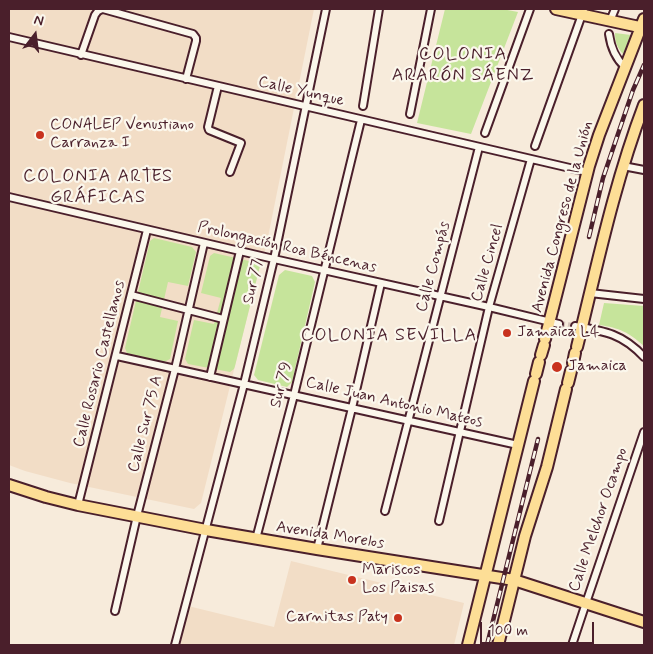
<!DOCTYPE html>
<html>
<head>
<meta charset="utf-8">
<style>
	body { margin:0 }
	#map { position:relative; width:653px; height:654px; overflow:hidden; background:#f7ebdb; font-family:Mynerve,sans-serif }
	canvas { display:block }
	.frame { position:absolute; inset:0; border:10px solid #4a1f2b; pointer-events:none }
	.north { position:absolute; left:10px; top:10px; width:50px; height:50px; -webkit-text-stroke:4px #fbf7ec; paint-order:stroke; rotate:15deg; font-size:14px; font-weight:700; line-height:20px; text-align:center; color:#4a1f2b }
	.north::after { content:''; display:block; margin:auto; width:18px; height:22px; background:#4a1f2b; clip-path:polygon(50% 0,100% 100%,50% 72%,0 100%) }
	.scale { position:absolute; left:480px; top:622px; width:114px; height:22px; box-sizing:border-box; border:2px solid #4a1f2b; border-top:0; padding-left:6px; font-size:15px; line-height:18px; white-space:nowrap; color:#4a1f2b; -webkit-text-stroke:4px #fbf7ec; paint-order:stroke }
</style>
</head>
<body>
<div id="map">
<canvas width="653" height="654"></canvas>
<div class="frame"></div>
<div class="north">N</div>
<div class="scale">100 m</div>
</div>
<script>
const ctx = document.querySelector('canvas').getContext('2d');
ctx.lineJoin = 'round';
function paint(path, color) { ctx.fillStyle = color; ctx.fill(path, 'evenodd'); }
function strokePath(path, color, width, dash) { ctx.strokeStyle = color; ctx.lineWidth = width; ctx.lineCap = dash ? 'butt' : 'round'; ctx.setLineDash(dash || []); ctx.stroke(path); }
function drawText(font, color, halo, rows, align = 'center') {
  ctx.font = font + ' Mynerve,sans-serif'; ctx.lineWidth = 4.5; ctx.setLineDash([]); ctx.textBaseline = 'middle'; ctx.strokeStyle = halo; ctx.fillStyle = color; for (const [text, x, y, turn = 0] of rows) {
    ctx.save(); ctx.translate(x, y); ctx.rotate((+turn || 0) * Math.PI / 180); ctx.textAlign = isNaN(turn) ? turn : align; if (halo) ctx.strokeText(text, 0, 0); ctx.fillText(text, 0, 0); ctx.restore();
  }
}
paint(new Path2D(`
	M9 9H314L266 247 259 269 201 503 194 509 70 483 25 471 9 465Z
	M291 561 464 603 454 645H178L188 606 274 627Z`), '#f2ddc6');
paint(new Path2D(`
	M445 9H502L518 12 471 134 417 123Z
	M615 33 631 35 623 54C617 47 615 42 615 33Z
	M154 238 192 247 196 252 188 286 168 282 160 317 178 321 170 359 164 362 127 353 125 348 150 241Z
	M214 253 258 263 260 266 235 366 234 369 230 372 188 364 185 359 194 320 214 324 221 298 201 293 210 256Z
	M285 270 312 276 315 282 292 382 287 387 258 380 254 375 279 275Z
	M604 303 644 306V346C628 332 620 328 599 325Z`), '#c6e49b');
strokePath(new Path2D(`
	M559 324 575 326`), '#d4c2b8', 6, [6, 3]);
const street = new Path2D(`
	M103 9 193 34 196 38V41L186 79
	M610 21 615 9
	M609 34C611 48 615 58 625 67
	M9 37 587 172
	M81 55 95 15 98 11 102 9
	M218 86 208 127 209 130 241 143 230 172
	M363 106 379 9
	M410 114 431 9
	M485 133 530 9
	M535 146 584 9
	M623 166 644 170
	M9 197 274 259 489 307 559 324
	M590 293 644 299
	M131 295 223 319
	M575 326C605 331 623 334 644 357
	M117 356 518 445
	M210 377 240 251
	M78 505 147 230
	M385 511 479 147
	M439 521 489 307 531 159
	M256 539 294 395 361 120
	M317 549 352 408 381 283
	M115 611 137 516 175 369 204 243
	M175 645 244 384 274 259 326 9
	M572 645 586 603 644 432`);
const primary = new Path2D(`
	M556 9 644 28
	M545 339 589 166 599 135 644 19
	M577 347C597 266 614 184 644 105
	M541 355 544 345
	M573 363 575 353
	M536 374 539 362
	M568 383 571 371
	M9 485 46 497 78 505 206 530 317 549 514 580 644 622
	M468 645 534 381
	M498 645 525 536 547 467 566 389`);
strokePath(street, '#4a1f2b', 10);
strokePath(primary, '#4a1f2b', 14);
strokePath(street, '#fbf7ec', 6);
strokePath(primary, '#fdde96', 10);
const rail = new Path2D(`
	M589 237 603 178 633 90 644 65
	M487 645 538 439`);
strokePath(rail, '#4a1f2b', 4.5);
strokePath(rail, '#fbf7ec', 2.5, [8]);
for (const [x, y, r, color] of [
	[40,135,5,"#c8321e"],
	[507,333,5,"#c8321e"],
	[557,367,6,"#c8321e"],
	[352,580,5,"#c8321e"],
	[398,618,5,"#c8321e"]
]) { const dot = new Path2D(); dot.arc(x, y, r, 0, 2 * Math.PI); ctx.fillStyle = color; ctx.fill(dot); strokePath(dot, '#fbf7ec', 2); }
drawText('16px', '#4a1f2b', '#fbf7ec', [
	["Calle Yunque",301,92,13],
	["Avenida Congreso de la Unión",563,217,-75],
	["Prolongación Roa Béncenas",287,248,13],
	["Calle Cincel",488,263,-74],
	["Calle Compás",434,267,-75],
	["Sur 77",254,282,-77],
	["Calle Rosario Castellanos",100,364,-76],
	["Sur 79",282,385,-76],
	["Calle Juan Antonio Mateos",394,403,13],
	["Calle Sur 75 A",146,424,-76],
	["Calle Melchor Ocampo",599,520,-71],
	["Avenida Morelos",330,536,9]
]);
drawText('16px', '#4a1f2b', '#fbf7ec', [
	["CONALEP Venustiano",50,126],
	["Carranza I",50,144],
	["Jamaica L4",517,333],
	["Jamaica",568,367],
	["Mariscos",362,571],
	["Los Paisas",362,589],
	["Carnitas Paty",388,618,"right"]
], 'left');
ctx.letterSpacing = '1px';
drawText('18px', '#4a1f2b', '#fbf7ec', [
	["COLONIA",463,55],
	["ARARÓN SÁENZ",463,76],
	["COLONIA ARTES",98,177],
	["GRÁFICAS",98,198],
	["COLONIA SEVILLA",389,336]
]);
ctx.letterSpacing = '0px';
</script>
</body>
</html>
